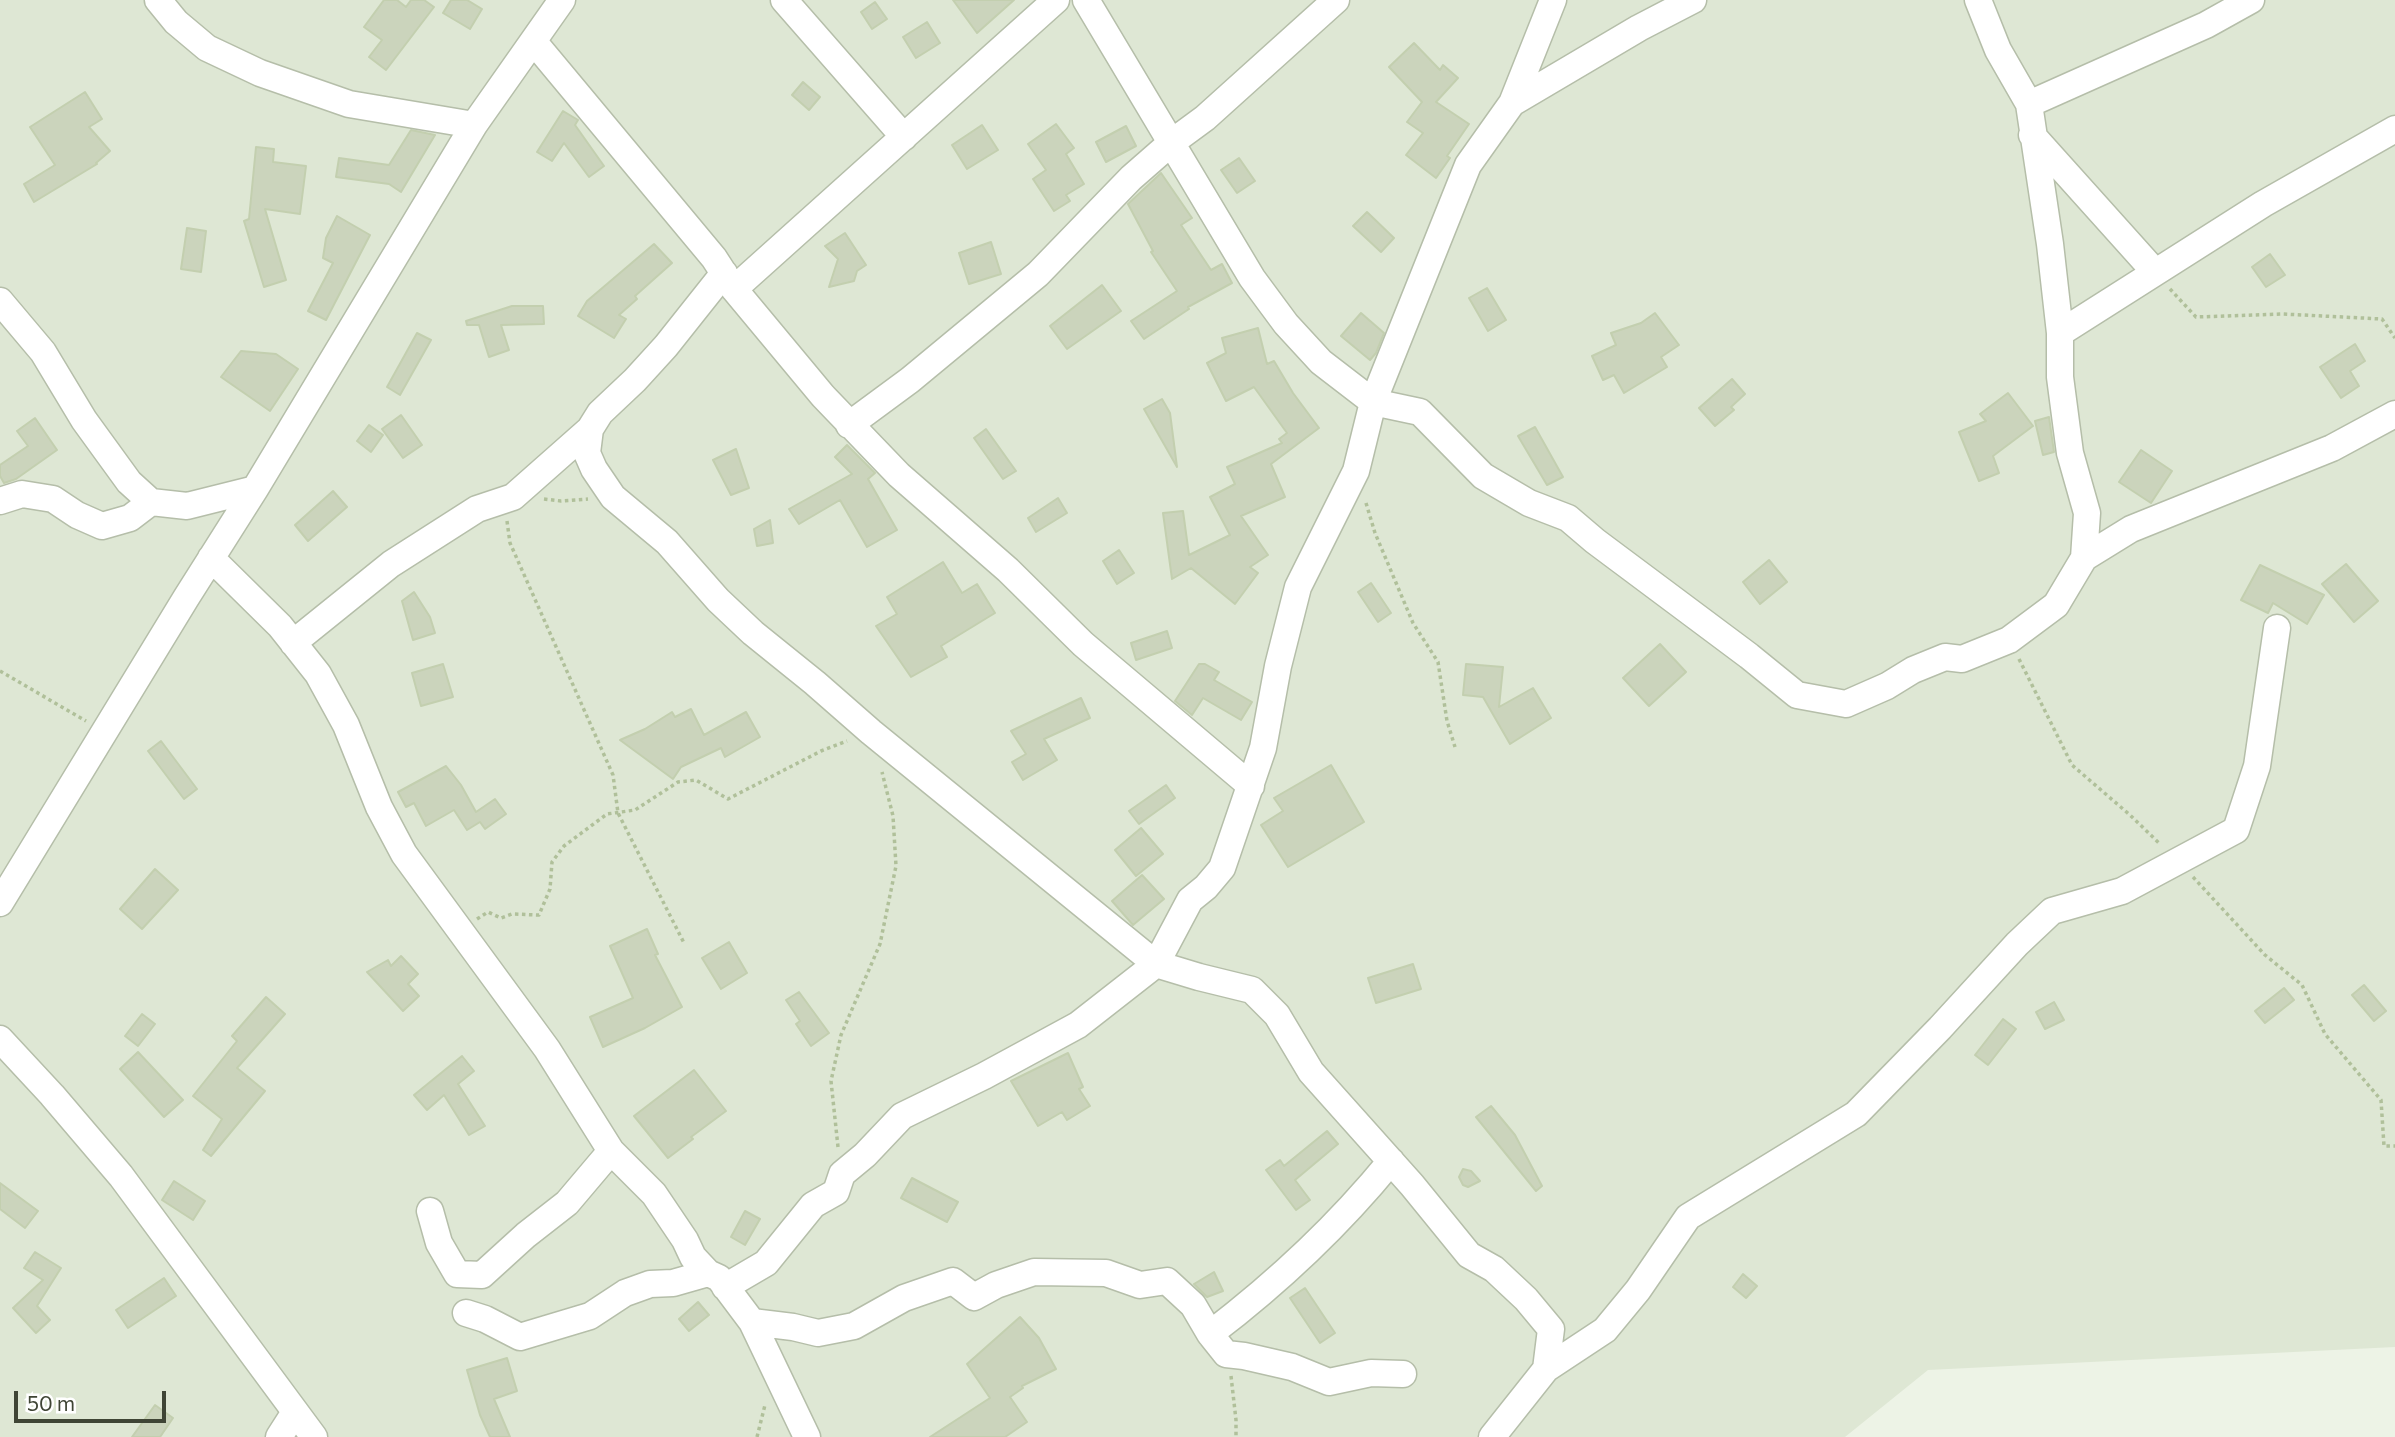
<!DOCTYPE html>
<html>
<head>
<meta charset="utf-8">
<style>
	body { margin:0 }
	#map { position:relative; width:2395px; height:1437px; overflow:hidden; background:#edf3e6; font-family:Commissioner,sans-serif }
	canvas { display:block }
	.scale { position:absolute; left:14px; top:1391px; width:152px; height:32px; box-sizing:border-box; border:4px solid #3f4535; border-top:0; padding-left:9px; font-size:21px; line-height:24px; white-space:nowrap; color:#3f4535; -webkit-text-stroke:5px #fff; paint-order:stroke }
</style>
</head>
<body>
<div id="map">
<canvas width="2395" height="1437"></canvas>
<div class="scale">50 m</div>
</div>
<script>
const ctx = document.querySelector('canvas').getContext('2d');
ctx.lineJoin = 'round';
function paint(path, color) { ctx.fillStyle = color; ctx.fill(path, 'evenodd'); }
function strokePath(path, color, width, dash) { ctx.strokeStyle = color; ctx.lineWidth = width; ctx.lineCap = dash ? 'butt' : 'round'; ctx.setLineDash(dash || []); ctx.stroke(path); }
paint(new Path2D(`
	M0 0H2395V1347L1928 1370 1845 1437H0Z`), '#dee7d4');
const building = new Path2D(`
	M384 0H397L406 7 411 0H424L434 7 386 70 369 57 382 40 364 27Z
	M451 0H467L482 9 470 29 443 13Z
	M953 0H1014L977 33Z
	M875 2 887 19 872 29 861 12Z
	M927 22 940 43 916 58 903 37Z
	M1414 43 1440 70 1443 65 1458 78 1436 102 1469 124 1447 156 1450 158 1436 178 1406 155 1423 133 1407 122 1422 102 1389 67Z
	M803 82 820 97 809 110 792 95Z
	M85 92 102 119 89 127 110 151 96 163 97 164 34 202 24 184 55 165 30 127Z
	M563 111 578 120 575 125 604 166 589 177 564 143 552 161 537 152Z
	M1056 124 1074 148 1066 154 1084 184 1066 195 1070 201 1054 211 1033 179 1046 170 1028 144Z
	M982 125 998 150 967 169 952 145Z
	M1126 126 1136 146 1106 162 1096 142Z
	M411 130 435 135 401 192 389 184 336 177 339 158 389 165Z
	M256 147 274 149 273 162 306 166 300 214 265 209 286 280 264 287 244 221 249 219Z
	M1239 158 1255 181 1237 193 1221 170Z
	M1161 173 1192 218 1181 225 1211 270 1222 264 1232 283 1188 307 1189 309 1144 339 1131 321 1177 291 1151 252 1153 251 1128 204Z
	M1367 212 1394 238 1381 252 1353 226Z
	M337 216 370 235 326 320 308 311 333 263 323 258 326 238Z
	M187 228 206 231 201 272 181 269Z
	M845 233 866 265 857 271 854 281 829 287 838 259 825 246Z
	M991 242 1001 274 969 284 959 253Z
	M654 244 672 263 635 296 637 299 619 315 626 319 614 338 578 316 587 301Z
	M2270 254 2285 275 2266 287 2252 267Z
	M1102 285 1121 311 1067 349 1050 326Z
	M1487 288 1506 320 1488 331 1469 298Z
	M512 306H543L544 324 501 325 509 350 489 357 479 325H467L466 321Z
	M1361 313 1384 333 1376 353 1370 360 1341 336Z
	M1655 313 1679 345 1661 357 1667 367 1624 393 1614 375 1603 380 1592 356 1616 345 1611 333 1641 323Z
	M1258 328 1267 364 1274 361 1293 393 1319 428 1271 464 1285 497 1241 516 1268 555 1250 567 1258 573 1235 604 1191 568 1172 579 1163 513 1183 511 1189 555 1230 535 1210 497 1235 484 1227 467 1282 443 1279 439 1287 433 1254 387 1226 401 1207 363 1226 353 1222 338Z
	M417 333 431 340 400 395 387 387Z
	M2355 344 2365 361 2350 371 2359 386 2341 398 2320 367Z
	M241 351 276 354 298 369 270 411 221 377Z
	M1732 379 1745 394 1731 407 1734 410 1715 426 1699 408Z
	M2008 393 2033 426 1993 456 1999 473 1979 481 1959 432 1986 421 1980 414Z
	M1162 399 1170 413 1177 467 1144 409Z
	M401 415 422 445 403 458 382 429Z
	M2049 417 2054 452 2043 455 2035 421Z
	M35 418 57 450 16 479 4 483 0 476V465L28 446 17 431Z
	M369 425 383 435 371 452 357 441Z
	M1535 427 1563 477 1547 485 1518 436Z
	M986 429 1016 471 1003 479 974 438Z
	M847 445 875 473 868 479 897 530 867 547 840 500 799 524 789 509 852 474 835 457Z
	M736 449 749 488 731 495 713 460Z
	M2141 450 2172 471 2151 503 2119 482Z
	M333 491 347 507 308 541 295 525Z
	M1058 498 1067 513 1036 532 1028 518Z
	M770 520 773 543 757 546 754 529Z
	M1119 550 1134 573 1117 584 1103 561Z
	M1769 560 1787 582 1760 604 1743 582Z
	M943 562 962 593 977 584 995 613 941 646 947 657 911 677 876 626 897 614 887 597Z
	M2346 564 2378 601 2354 622 2322 584Z
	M2260 565 2324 595 2307 624 2273 603 2268 613 2241 600Z
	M1371 583 1391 613 1378 622 1358 592Z
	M414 592 430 617 435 633 413 640 402 601Z
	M1167 631 1172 648 1136 660 1131 643Z
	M1660 644 1686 672 1649 706 1623 678Z
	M443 664 453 697 421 706 412 673Z
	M1199 664H1205L1219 672 1214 680 1252 702 1241 720 1203 698 1192 715 1175 701Z
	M1466 664 1503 667 1499 707 1533 688 1551 718 1510 744 1483 697 1463 695Z
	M1081 698 1090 718 1044 739 1057 760 1023 780 1012 762 1026 754 1011 731Z
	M691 709 704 735 746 712 760 737 725 757 721 748 681 767 673 779 620 740 645 729 672 712 675 717Z
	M161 741 197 789 184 799 148 751Z
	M1331 765 1364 822 1288 867 1261 825 1283 811 1274 798Z
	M446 766 461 785 476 812 495 799 506 814 485 829 480 822 467 830 454 810 426 826 414 803 406 807 398 792Z
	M1166 785 1175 798 1139 824 1129 811Z
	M1141 828 1163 854 1136 876 1115 850Z
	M155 869 178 890 142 929 120 909Z
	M1142 875 1164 899 1133 925 1112 901Z
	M647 929 658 954 655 955 682 1007 645 1028 603 1047 590 1017 633 998 610 946Z
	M729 942 747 973 721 989 702 958Z
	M401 956 418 974 408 984 419 996 403 1011 367 972 388 960 391 966Z
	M1413 964 1421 989 1376 1003 1368 978Z
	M2364 985 2386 1011 2374 1021 2352 995Z
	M2284 988 2294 1000 2265 1023 2255 1011Z
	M799 992 829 1033 811 1046 796 1024 800 1021 786 1000Z
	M266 997 285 1014 237 1068 265 1091 211 1156 203 1150 222 1119 193 1096 237 1041 232 1036Z
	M2054 1002 2064 1020 2045 1029 2036 1012Z
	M142 1014 155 1024 138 1046 125 1036Z
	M2003 1019 2016 1029 1988 1065 1975 1055Z
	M138 1052 183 1100 164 1117 120 1069Z
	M1068 1053 1083 1087 1079 1089 1090 1106 1067 1120 1062 1112 1038 1126 1011 1081Z
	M462 1056 474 1071 458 1084 485 1126 469 1135 444 1095 427 1110 414 1095Z
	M694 1070 726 1111 691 1137 693 1139 668 1158 634 1116Z
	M1491 1106 1515 1135 1542 1186 1536 1191 1476 1117Z
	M1327 1131 1338 1144 1295 1180 1310 1200 1296 1210 1266 1170 1280 1160 1284 1166Z
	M1463 1169 1471 1171 1480 1181 1468 1187 1463 1185 1459 1177Z
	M912 1178 958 1202 947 1222 901 1198Z
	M174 1181 205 1201 193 1220 162 1200Z
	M0 1183 38 1211 25 1228 0 1209Z
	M745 1211 760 1219 745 1245 731 1237Z
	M35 1252 61 1268 37 1306 50 1320 36 1333 13 1308 43 1280 24 1268Z
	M1214 1272 1223 1291 1207 1297 1194 1284Z
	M1743 1274 1757 1286 1746 1298 1733 1287Z
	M164 1278 176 1296 128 1328 116 1310Z
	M1305 1288 1335 1333 1320 1343 1290 1298Z
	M698 1302 709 1315 689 1331 679 1319Z
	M1020 1317 1039 1338 1056 1369 1022 1386 1023 1388 1010 1397 1027 1422 1005 1437H930L990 1398 967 1364Z
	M507 1358 517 1391 494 1399 510 1437H490L480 1415 467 1370Z
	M155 1405 173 1418 160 1437H132Z`);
paint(building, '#cbd4bc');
strokePath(building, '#c3cfaf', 2);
const minor = new Path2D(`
	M158 0 176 22 207 48 260 73 349 104 474 125
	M784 0 904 137
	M1086 0 1252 278 1286 324 1321 362 1373 402 1420 412 1483 476 1529 503 1568 518 1595 541 1749 656 1797 695 1846 704 1887 686 1913 670 1945 657 1962 659 2009 640 2056 605 2084 558 2087 513 2070 453 2060 377V333
	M1978 0 1998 50 2029 104 2050 244 2060 333 2263 204 2395 129
	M534 42 714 258 734 289 823 396 899 475 1008 570 1083 644 1251 786
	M1512 103 1639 28 1693 0
	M2029 104 2206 25 2251 0
	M2032 135 2155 272
	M734 289 1056 0
	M0 301 43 352 84 420 129 482 151 502 187 506 255 489
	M849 425 910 380 1038 274 1131 178 1171 143 1205 118 1336 0
	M590 429 587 453 594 469 613 497 667 542 718 600 753 633 815 683 871 732 1156 964 1199 977 1252 990 1277 1015 1311 1072 1412 1185 1469 1255 1494 1269 1526 1299 1551 1329 1546 1369
	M0 501 22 494 53 499 77 515 102 526 130 518 151 502
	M211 558 280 626 318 674 346 725 379 807 404 854 547 1049 611 1151 654 1194 685 1240 693 1257 708 1273 719 1278 752 1322 807 1437
	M2084 558 2131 529 2332 448 2395 414
	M293 643 391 564 477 509 513 497 590 429 600 413 635 380 666 346 724 273
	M0 903 186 598 255 489 474 125 562 0
	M0 1039 52 1095 121 1176 314 1437
	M430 1211 439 1243 457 1274 482 1275 526 1235 567 1203 611 1151
	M725 1287 766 1263 813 1205 836 1192 842 1174 865 1155 902 1116 984 1076 1078 1025 1156 964 1190 900 1206 887 1222 868 1263 748 1278 666 1298 587 1356 471 1373 402 1468 165 1512 103 1553 0
	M466 1313 485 1319 520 1337 590 1316 625 1293 650 1284 673 1283 708 1273
	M752 1322 793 1327 818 1333 854 1326 904 1298 953 1281 974 1297 996 1285 1034 1272 1106 1273 1140 1285 1167 1281 1193 1305 1210 1334C1277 1283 1338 1226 1391 1161
	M1210 1334 1226 1354 1244 1356 1292 1367 1329 1382 1371 1373 1403 1374
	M279 1437 295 1412
	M1492 1437 1546 1369 1605 1330 1638 1290 1688 1217 1856 1114 1940 1028 2017 944 2052 911 2122 891 2236 830 2257 766 2277 628`);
strokePath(minor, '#b5bea9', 29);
strokePath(new Path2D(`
	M2170 289 2196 317 2283 314 2382 319 2395 338
	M544 499 561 501 588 499
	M1366 503 1375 533 1413 623 1438 662 1447 721 1455 747
	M507 521 510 543 613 775 618 813 684 943
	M2019 659 2072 765 2130 815 2160 844
	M0 671 86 721
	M2193 877 2265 955 2302 985 2325 1034 2381 1100 2384 1146H2395
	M477 919 488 912 501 918 512 914 539 915 550 889 552 862 564 846 607 814 635 810 678 782 696 780 728 799 821 751 847 741
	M838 1147 831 1081 841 1035 880 944 896 866 893 816 882 772
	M1231 1376 1236 1420V1437
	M757 1437 765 1405`), '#b0c09a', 3.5, [3.5, 3.5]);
strokePath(minor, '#fff', 26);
</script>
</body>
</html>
